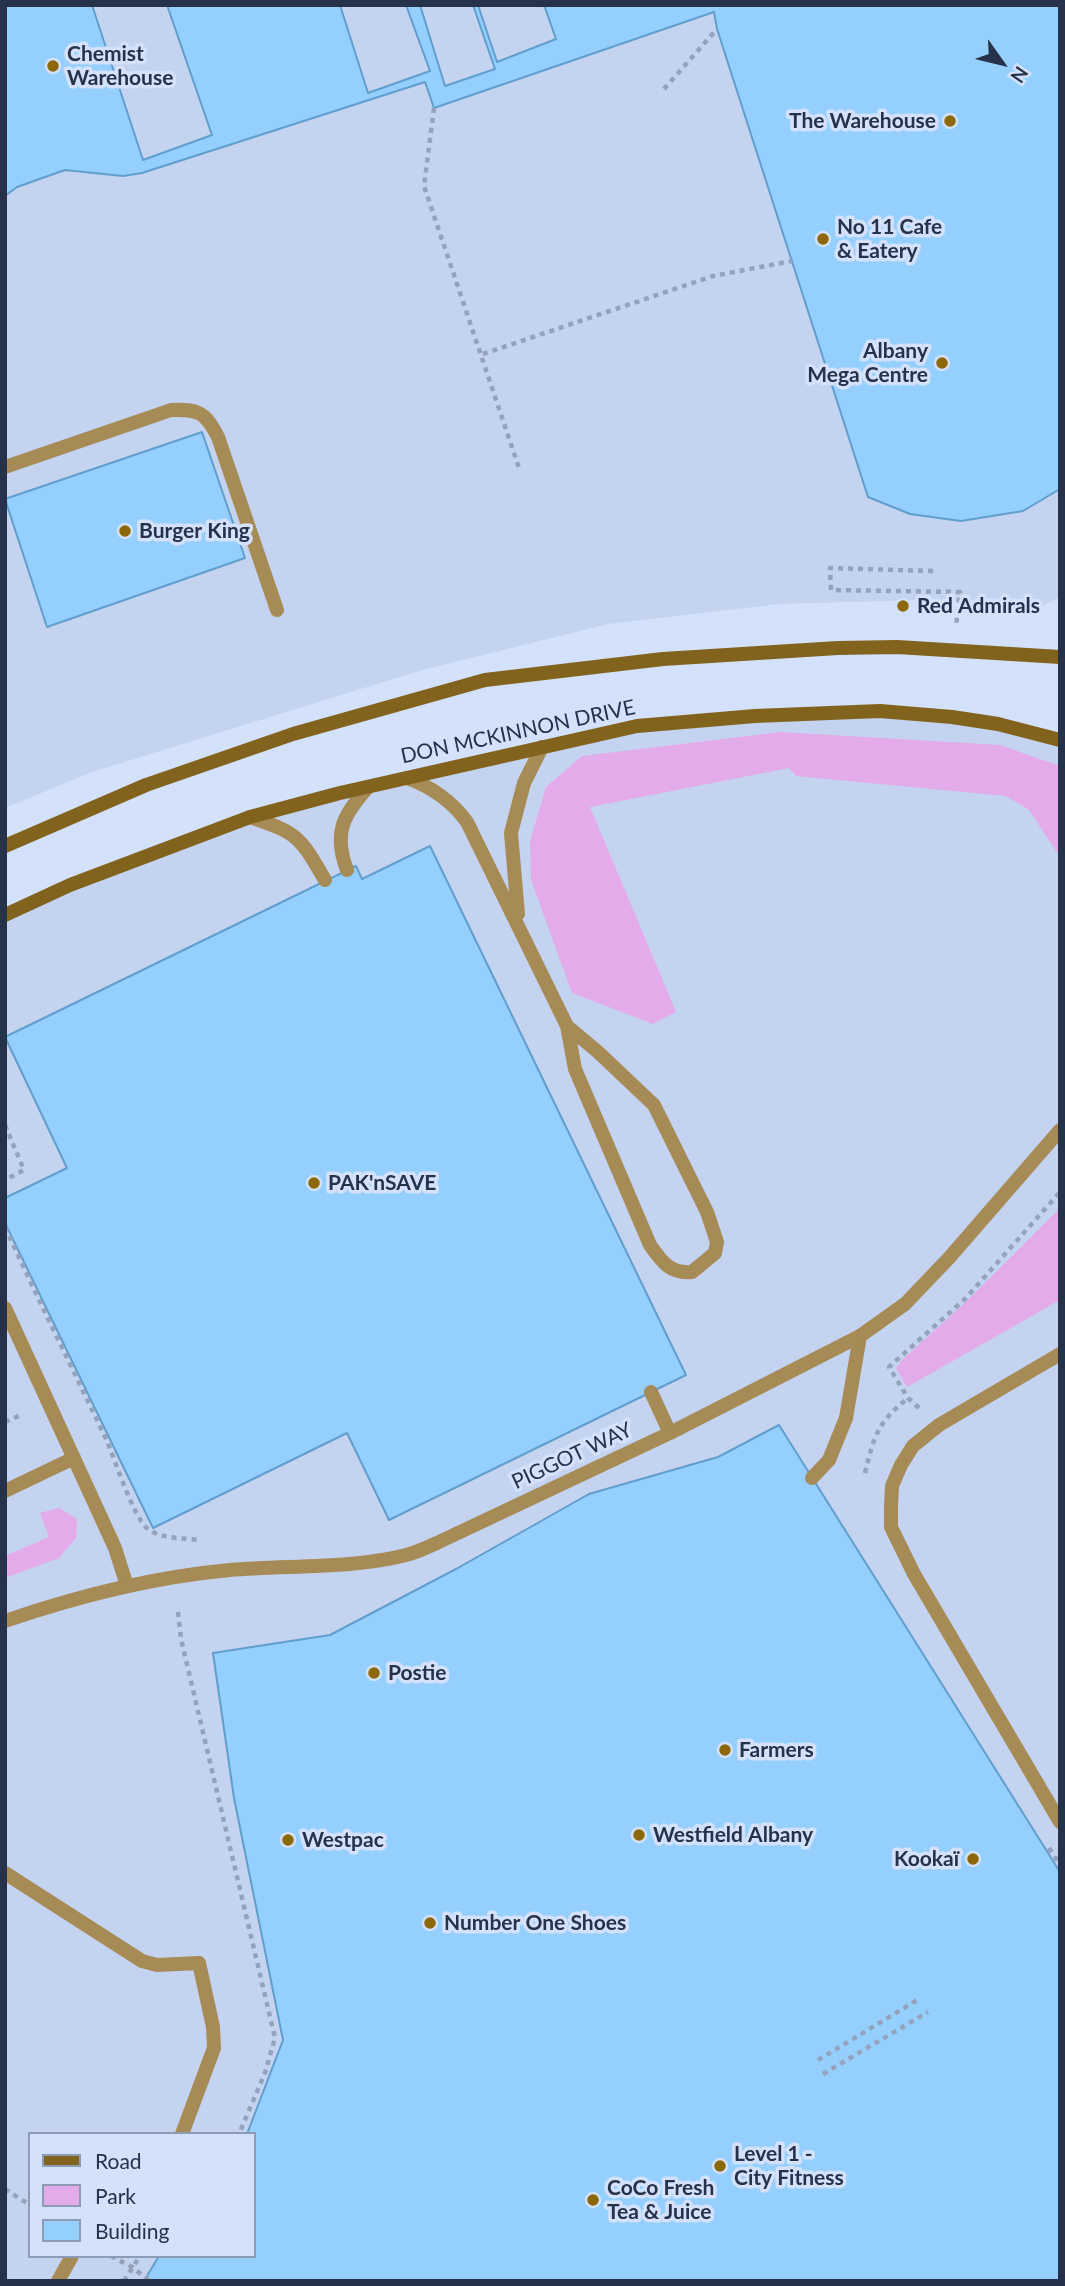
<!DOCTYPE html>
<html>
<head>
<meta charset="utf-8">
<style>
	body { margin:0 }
	#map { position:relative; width:1065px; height:2286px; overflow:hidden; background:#d3e1fb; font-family:Lato,sans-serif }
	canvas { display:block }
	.frame { position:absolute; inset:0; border:7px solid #25324a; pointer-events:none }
	.legend { position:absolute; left:28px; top:2132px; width:228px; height:126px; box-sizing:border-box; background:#d3e1fb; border:2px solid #8d9bb4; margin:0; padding:9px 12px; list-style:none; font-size:21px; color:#25324a }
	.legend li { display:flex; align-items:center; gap:14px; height:35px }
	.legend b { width:35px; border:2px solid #8d9bb4 }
	.north { position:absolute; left:967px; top:28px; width:70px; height:70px; -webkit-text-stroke:5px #d3e1fb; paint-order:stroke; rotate:124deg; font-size:19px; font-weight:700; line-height:28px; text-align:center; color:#25324a }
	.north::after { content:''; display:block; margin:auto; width:24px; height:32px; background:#25324a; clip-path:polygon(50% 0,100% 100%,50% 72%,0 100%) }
</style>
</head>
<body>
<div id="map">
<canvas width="1065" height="2286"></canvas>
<div class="frame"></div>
<ul class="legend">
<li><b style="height:9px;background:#82631e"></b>Road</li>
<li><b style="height:19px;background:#e3abe9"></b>Park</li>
<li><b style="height:19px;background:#95cffe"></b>Building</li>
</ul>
<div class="north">N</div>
</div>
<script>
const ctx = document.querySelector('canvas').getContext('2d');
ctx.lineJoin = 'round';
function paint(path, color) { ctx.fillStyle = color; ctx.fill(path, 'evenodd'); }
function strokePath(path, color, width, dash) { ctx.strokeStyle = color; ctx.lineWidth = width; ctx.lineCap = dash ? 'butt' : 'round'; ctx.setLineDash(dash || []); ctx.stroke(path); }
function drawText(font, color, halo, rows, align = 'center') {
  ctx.font = font + ' Lato,sans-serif'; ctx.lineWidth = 7; ctx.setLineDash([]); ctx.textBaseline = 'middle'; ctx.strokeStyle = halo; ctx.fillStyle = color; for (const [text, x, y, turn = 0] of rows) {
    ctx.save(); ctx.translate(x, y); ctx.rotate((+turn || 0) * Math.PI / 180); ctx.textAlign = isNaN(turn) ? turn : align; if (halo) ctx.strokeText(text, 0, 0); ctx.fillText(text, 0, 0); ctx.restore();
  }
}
paint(new Path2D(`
	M5 5H1060V597L1041 607 922 600 779 604 608 624 419 671 92 772 5 808Z
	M880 711 1060 740V2281H5V915L250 817 637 726ZM30 2134H254V2256H30Z`), '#c4d3ef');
paint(new Path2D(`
	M781 732 1000 745 1060 766V857L1029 810 1006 796 796 776 789 768 590 807 676 1012 653 1024 572 993 531 880 530 841 546 787 582 756Z
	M1060 1208V1300L907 1387 896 1368 902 1360 968 1300Z
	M59 1508 77 1519 76 1538 59 1558 5 1578V1556L49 1537 40 1513Z`), '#e3abe9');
const building = new Path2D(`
	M5 5H1060V489L1023 511 961 521 910 514 868 497 717 29 714 12 434 108 425 82 142 173 123 176 65 170 17 187 5 196Z
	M92 5H167L212 135 143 160Z
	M340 5H406L430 71 368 93Z
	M420 5H473L495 69 445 86Z
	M478 5H544L556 39 497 62Z
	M202 432 245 558 47 627 5 499Z
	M430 846 686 1375 389 1520 347 1433 153 1528 5 1223V1198L67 1168 5 1037 356 866 362 879Z
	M779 1425 1060 1872V2281H144L159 2256H254V2134H247L283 2040 234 1798 213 1653 330 1635 456 1569 589 1494 718 1457Z`);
paint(building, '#95cffe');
strokePath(building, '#609ece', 2);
strokePath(new Path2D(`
	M664 89 717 29
	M434 108 424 186 520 471
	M483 354 713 276 792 261
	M933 571 830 568 831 590 960 592 956 626
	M5 1125 24 1170 5 1180
	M5 1227C38 1299 73 1370 107 1441 115 1460 134 1519 148 1529 161 1539 184 1538 200 1540
	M919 1408 908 1398 889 1367 966 1298 1060 1192
	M5 1422 23 1414
	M865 1473C874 1436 877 1423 908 1398
	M178 1612 181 1639 275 2038 265 2073 239 2134
	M1049 1848 1060 1865
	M818 2060 919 1999
	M823 2074 928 2012
	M5 2189 30 2205
	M111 2256 132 2267 150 2281
	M124 2281 140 2256`), '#94a2bb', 4.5, [5, 5]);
strokePath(new Path2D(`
	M5 467 171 410C199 409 205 412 218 437L277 610
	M407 778C432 787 451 800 467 822L567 1026 575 1069 650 1245C662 1262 670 1274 692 1272L715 1253 717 1242 707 1212 654 1105 598 1052 567 1026
	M250 817C298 833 300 837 325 880
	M347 870C333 833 343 815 368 787
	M518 914 511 833 524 783 542 747
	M5 1308 115 1548 127 1586
	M1060 1354 939 1425 913 1446 901 1465 892 1486 891 1506V1527L914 1574 1060 1822
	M651 1392 670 1433
	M812 1478 829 1460 846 1418 860 1336
	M5 1491 74 1458
	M5 1873 142 1961 157 1965 199 1963 213 2027 214 2048 182 2134
	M58 2281 72 2256`), '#a68b57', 14);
strokePath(new Path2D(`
	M5 1621C78 1596 153 1577 230 1570 286 1565 352 1569 406 1555 418 1552 430 1546 441 1541L670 1433 860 1336 905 1304 949 1258 1060 1130`), '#a68b57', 14);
strokePath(new Path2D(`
	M5 846 146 785 293 734 485 680 663 659 838 648 897 647 1060 657
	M5 915 70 885 250 817 340 793 637 726 755 716 880 711 952 717 998 724 1060 740`), '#82631e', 14);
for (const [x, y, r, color] of [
	[53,66,7,"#8c6809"],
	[950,121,7,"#8c6809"],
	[823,239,7,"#8c6809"],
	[942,363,7,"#8c6809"],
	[125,531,7,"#8c6809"],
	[903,606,7,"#8c6809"],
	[314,1183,7,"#8c6809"],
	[374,1673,7,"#8c6809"],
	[725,1750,7,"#8c6809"],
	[639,1835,7,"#8c6809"],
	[288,1840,7,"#8c6809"],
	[973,1859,7,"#8c6809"],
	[430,1923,7,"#8c6809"],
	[720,2166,7,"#8c6809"],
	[593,2200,7,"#8c6809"]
]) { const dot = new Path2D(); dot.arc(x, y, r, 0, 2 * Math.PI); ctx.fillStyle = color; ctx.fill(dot); strokePath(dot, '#d3e1fb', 2.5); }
drawText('bold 21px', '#25324a', '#d3e1fb', [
	["Chemist",67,54],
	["Warehouse",67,78],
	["The Warehouse",936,121,"right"],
	["No 11 Cafe",837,227],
	["& Eatery",837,251],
	["Albany",928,351,"right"],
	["Mega Centre",928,375,"right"],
	["Burger King",139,531],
	["Red Admirals",917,606],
	["PAK'nSAVE",328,1183],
	["Postie",388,1673],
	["Farmers",739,1750],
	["Westfield Albany",653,1835],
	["Westpac",302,1840],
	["Kookaï",959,1859,"right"],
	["Number One Shoes",444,1923],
	["Level 1 -",734,2154],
	["City Fitness",734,2178],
	["CoCo Fresh",607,2188],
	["Tea & Juice",607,2212]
], 'left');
drawText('21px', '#25324a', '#d3e1fb', [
	["DON MCKINNON DRIVE",518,732,-12],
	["PIGGOT WAY",572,1456,-25]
]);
</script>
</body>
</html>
